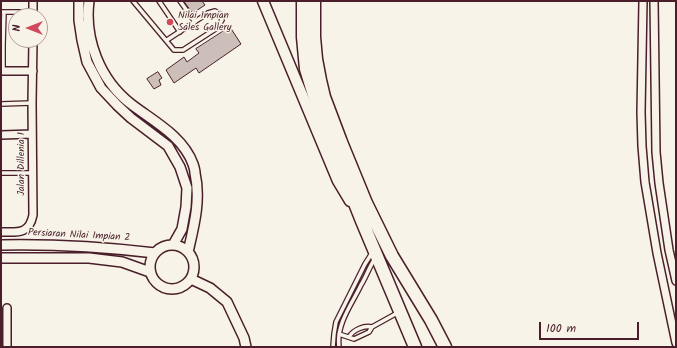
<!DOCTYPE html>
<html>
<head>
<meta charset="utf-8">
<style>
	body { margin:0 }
	#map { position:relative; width:677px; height:348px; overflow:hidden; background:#f7f3e8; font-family:Kalam,sans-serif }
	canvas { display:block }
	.frame { position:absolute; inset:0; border:2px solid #4a1f2b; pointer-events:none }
	.north { position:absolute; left:8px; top:8px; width:40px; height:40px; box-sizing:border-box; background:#f7f3e8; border:1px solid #b29e9c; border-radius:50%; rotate:270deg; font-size:11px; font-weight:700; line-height:16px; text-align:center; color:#4a1f2b }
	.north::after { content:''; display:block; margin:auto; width:14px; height:18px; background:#d1495b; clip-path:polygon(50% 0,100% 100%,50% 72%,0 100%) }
	.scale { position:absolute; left:539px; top:322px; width:100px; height:18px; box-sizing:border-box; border:2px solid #4a1f2b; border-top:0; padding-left:5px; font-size:12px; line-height:14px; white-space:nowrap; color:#4a1f2b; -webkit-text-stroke:3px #f7f3e8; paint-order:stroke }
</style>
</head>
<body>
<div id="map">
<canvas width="677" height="348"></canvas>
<div class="frame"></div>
<div class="north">N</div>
<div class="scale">100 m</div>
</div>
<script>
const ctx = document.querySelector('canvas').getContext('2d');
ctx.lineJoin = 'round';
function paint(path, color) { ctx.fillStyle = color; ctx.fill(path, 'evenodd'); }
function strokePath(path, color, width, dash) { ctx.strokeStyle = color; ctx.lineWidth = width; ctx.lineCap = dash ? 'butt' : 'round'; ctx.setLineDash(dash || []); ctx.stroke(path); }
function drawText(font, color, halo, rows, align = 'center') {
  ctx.font = font + ' Kalam,sans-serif'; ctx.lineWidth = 3; ctx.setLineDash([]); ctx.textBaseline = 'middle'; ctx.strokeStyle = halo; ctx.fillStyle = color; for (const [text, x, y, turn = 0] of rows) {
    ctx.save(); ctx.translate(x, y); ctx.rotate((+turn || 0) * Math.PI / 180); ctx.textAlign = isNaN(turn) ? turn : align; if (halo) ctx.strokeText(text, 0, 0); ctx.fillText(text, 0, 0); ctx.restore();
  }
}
const building = new Path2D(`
	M184 1H202L205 5 193 13Z
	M230 27 241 44 199 73 196 68 174 83 166 70 184 57 187 62 199 53 196 49Z
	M158 72 162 78 159 80 161 85 154 89 147 79Z`);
paint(building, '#ccbfb9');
strokePath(building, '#4a1f2b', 1);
const service = new Path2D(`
	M133 1 174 50H183L217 28 222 20 220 14 215 11 208 13 167 40
	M159 1 180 32
	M180 1 195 22
	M1 12H33
	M2 45H3V71
	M3 45 4 12
	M1 104 32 103
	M1 173H32
	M339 334 354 339 369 332 372 327 399 312
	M349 337C353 330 364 325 372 327
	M333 347 334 334 336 322 365 264 372 253
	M339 347C336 324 352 304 361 285 366 277 369 268 374 260`);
const minor = new Path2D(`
	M643 1 641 112 642 146 645 182 657 253 676 343
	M654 1 656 152 659 183 669 250 676 281
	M33 16V1
	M1 71H33
	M1 135 32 134
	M1 232C17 232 29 235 33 215L32 103 33 40
	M7 308V347`);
const tertiary = new Path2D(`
	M79 1V20L82 40 87 62 101 88 117 105 131 118 168 146 180 167 187 188 186 207 182 229 173 245
	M89 1C84 39 100 80 131 104 153 121 183 136 193 164 194 167 195 170 195 173 201 200 194 226 188 252
	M150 267a22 22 0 1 1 44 0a22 22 0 1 1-44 0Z
	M1 245C53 244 104 247 155 253
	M1 258H89L122 262 150 272
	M191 279 210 288 227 302 244 338 246 347`);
const secondary = new Path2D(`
	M263 1 338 181 350 201`);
const trunk = new Path2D(`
	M303 1V37L306 69 321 118 362 221 415 347
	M314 1V37L316 59 320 80 324 97 341 142 366 203 392 256 431 320 445 347`);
strokePath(service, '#4a1f2b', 6);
strokePath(minor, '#4a1f2b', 10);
strokePath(tertiary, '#4a1f2b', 12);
strokePath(secondary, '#4a1f2b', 13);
strokePath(trunk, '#4a1f2b', 15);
strokePath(service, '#f7f3e8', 3.5);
strokePath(minor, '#f7f3e8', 7);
strokePath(tertiary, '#f7f3e8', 9);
strokePath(secondary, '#f7f3e8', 10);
strokePath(trunk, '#f7f3e8', 12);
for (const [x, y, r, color] of [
	[170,22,4,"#d1495b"]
]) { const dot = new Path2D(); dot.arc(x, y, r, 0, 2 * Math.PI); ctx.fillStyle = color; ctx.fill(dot); strokePath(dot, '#f7f3e8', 1.5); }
drawText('10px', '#4a1f2b', '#f7f3e8', [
	["Nilai Impian",178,16],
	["Sales Gallery",178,28]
], 'left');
drawText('10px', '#4a1f2b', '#f7f3e8', [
	["Jalan Dillenia 1",22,164,-90],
	["Persiaran Nilai Impian 2",79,236,3]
]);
</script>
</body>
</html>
